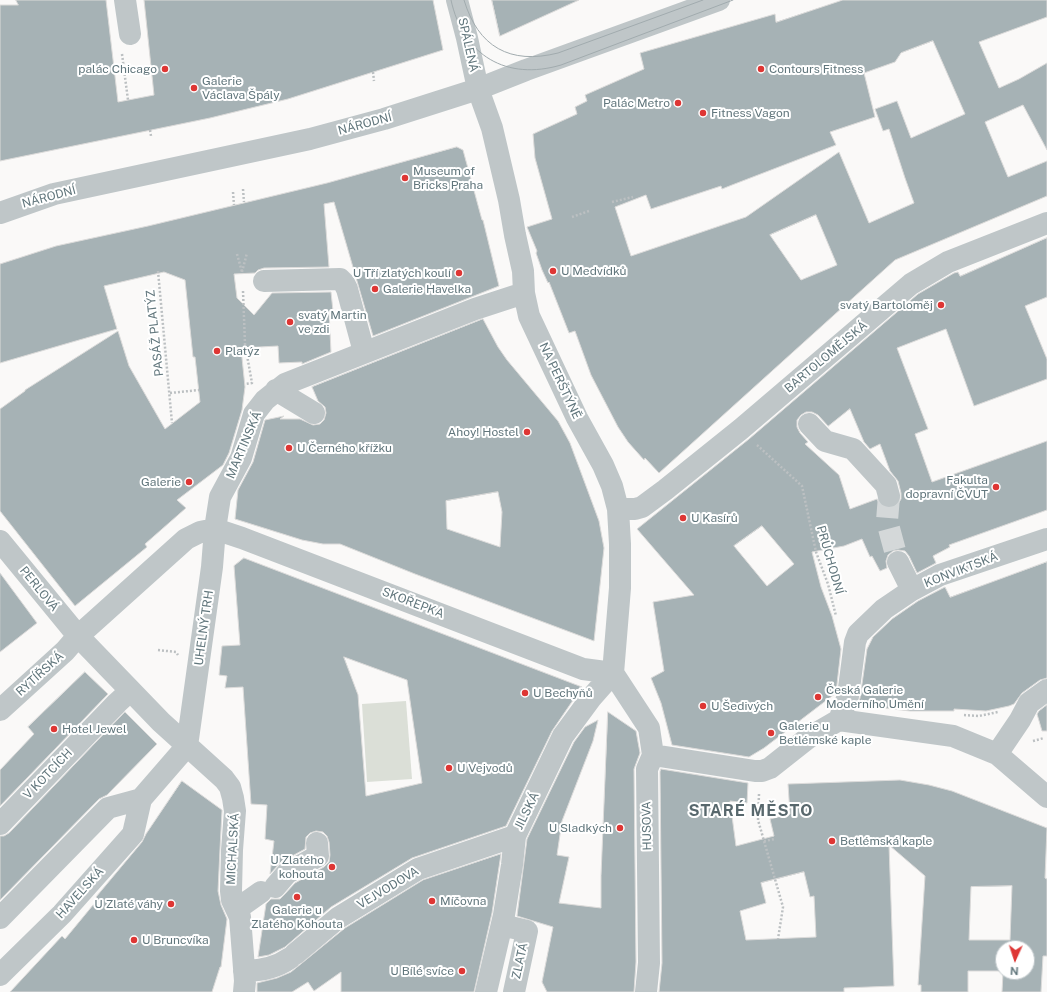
<!DOCTYPE html>
<html>
<head>
<meta charset="utf-8">
<style>
	body { margin:0 }
	#map { position:relative; width:1047px; height:992px; overflow:hidden; background:#faf9f8; font-family:"Public Sans",sans-serif }
	canvas { display:block }
	.north { position:absolute; left:995px; top:940px; width:40px; height:40px; box-sizing:border-box; background:#fff; border:1px solid #c0c8cb; border-radius:50%; rotate:183deg; font-size:11px; font-weight:700; line-height:16px; text-align:center; color:#61767c }
	.north::after { content:''; display:block; margin:auto; width:14px; height:18px; background:#de3634; clip-path:polygon(50% 0,100% 100%,50% 72%,0 100%) }
</style>
</head>
<body>
<div id="map">
<canvas width="1047" height="992"></canvas>
<div class="north">N</div>
</div>
<script>
const ctx = document.querySelector('canvas').getContext('2d');
ctx.lineJoin = 'round';
function paint(path, color) { ctx.fillStyle = color; ctx.fill(path, 'evenodd'); }
function strokePath(path, color, width, dash) { ctx.strokeStyle = color; ctx.lineWidth = width; ctx.lineCap = dash ? 'butt' : 'round'; ctx.setLineDash(dash || []); ctx.stroke(path); }
function drawText(font, color, halo, rows, align = 'center') {
  ctx.font = font + ' "Public Sans",sans-serif'; ctx.lineWidth = 4; ctx.setLineDash([]); ctx.textBaseline = 'middle'; ctx.strokeStyle = halo; ctx.fillStyle = color; for (const [text, x, y, turn = 0] of rows) {
    ctx.save(); ctx.translate(x, y); ctx.rotate((+turn || 0) * Math.PI / 180); ctx.textAlign = isNaN(turn) ? turn : align; if (halo) ctx.strokeText(text, 0, 0); ctx.fillText(text, 0, 0); ctx.restore();
  }
}
paint(new Path2D(`
	M406 701 412 779 367 782 362 704Z`), '#dbdfd7');
const building = new Path2D(`
	M16 0H106L118 102 154 95 144 0H433L443 50 288 99 210 118 0 161V5H18Z
	M492 0H579L500 36Z
	M843 0H1047V17L979 42 999 88 1019 79 1047 63V150L1023 105 985 122 1008 177 1047 161V196L895 260 659 473 645 458 644 460 628 442 618 427 591 375 575 331 569 333 549 282 548 283 542 270 536 253 537 251 527 227 552 219 535 158 533 134 577 114 575 107 587 101 585 95 644 69 640 53 775 14 776 22ZM933 41 965 114 911 138 897 101 875 109 883 131 889 129 905 178 914 203 869 223 839 152 746 217 631 256 615 207 646 195 651 209 721 186 722 189 732 185 836 145 830 132 875 117 864 73 895 62 901 53ZM816 215 837 265 801 280 770 235Z
	M457 147 463 150 482 220H483L499 286 373 336 334 202 324 204 329 267 264 268 258 270 255 273 234 274 237 298 254 315 272 293 331 292 333 311H329L331 352 302 364V362L279 363 278 346 241 348 245 387 242 410 229 453 223 465 177 500 186 508 145 544 147 547 75 606 0 511V409L25 391V390L118 331 129 366 165 429 200 402 195 357H193L185 280 164 272 104 286 117 329 0 363V264L56 246 148 226 327 183Z
	M1047 238V297L1025 306 1047 359V379L974 406 946 329 897 348 928 429 915 434 932 482 1047 441V510L949 545 950 547 933 556 936 563 917 573 909 556 905 551 898 550 893 551 888 555 886 561 887 568 880 571 872 556 870 557 862 539 844 546 812 552 821 587 832 616 841 649 836 693 764 748 749 757 672 745 661 703 651 678 664 671 653 602 694 595 637 529 749 439 918 294 954 273 958 272 960 276ZM850 409 864 442 870 449 880 444 890 471 898 481 901 493V499L898 504 893 508H885L880 505 877 499 850 509 839 475 805 444 808 442 800 433 797 427V420L801 415 806 412H812L818 415 828 426ZM762 526 794 564 767 586 734 546Z
	M483 319 498 347 507 360 558 421 570 443 599 521 604 548 594 641 415 574 340 544H323L302 540 235 519 238 490 253 462 265 420 284 416 280 419H300L313 425 320 424 324 420 326 413 325 407 318 401 312 387ZM498 492 502 512 500 547 447 529 446 501Z
	M244 558 582 687 552 731 506 826 412 858 331 907 285 947 269 955 258 957 266 904 271 899H280L284 895 295 883 324 867 329 862 330 855 329 842 327 836 323 832 316 831 310 833 306 837 305 849 281 862 270 874 274 841 265 839 267 805 251 804 243 687 225 688 227 676 219 675 222 646 240 645 234 566ZM344 657 407 680 422 783 366 796 358 695Z
	M1047 562V678L1040 680 1022 693 1014 704 1009 706 986 711 954 709V711H910L858 705 860 698 867 649 873 637 892 619 918 601 945 587 950 597Z
	M0 573 37 623 0 652Z
	M85 672 108 694 0 806V770L34 734 28 727Z
	M1047 705V731H1042L1037 714 1039 711Z
	M125 712 157 744 107 795 99 799 0 900V836H4L9 833Z
	M608 712 636 731 640 753 634 769 636 962 634 992H547L542 982 553 927 517 916 527 839 574 742 585 727 598 720 593 741 562 821 557 855 569 857 559 903 601 908V876Z
	M661 769 748 783 747 803 730 801 736 846 774 836 770 819 790 814 788 784 900 780 929 785 952 791 1047 828 1045 878 1047 879V956H1043L1041 992H1002L1003 972H1027V948H1003V971H968V992H921V985H918L925 876 889 845 894 986 844 988V992H659L662 963 660 772ZM804 872 810 897 814 896 816 937 746 940 740 911 766 903 761 883ZM1012 886 1010 940H969L971 887Z
	M182 781 222 810V811L220 849 218 891 221 905 227 919 221 967H220L212 992H10L62 936 65 939 98 899 96 897 142 842 146 834Z
	M501 854 492 913 474 992H341V972L314 991 308 982 292 992H257V983L277 978 291 972 345 928 423 880Z`);
paint(building, '#a6b2b5');
strokePath(building, '#dcdbda', 1);
strokePath(new Path2D(`
	M889 496 887 521 898 562`), '#d4d8d9', 22, [22, 11]);
strokePath(new Path2D(`
	M122 54 128 100
	M373 72 374 81
	M150 130 151 136
	M243 189 244 202
	M233 192 234 205
	M612 202 633 197
	M572 217 589 211
	M237 254 242 272
	M158 271 172 423
	M242 272 247 253
	M243 291 245 344 252 383 245 384
	M170 393 199 390
	M757 445 802 486 816 552 828 584 836 616
	M158 650 176 652 178 655
	M964 715 979 716 998 712
	M1033 741 1044 738
	M759 794 758 820 783 907 778 939
	M764 841 775 839`), '#bcc0c2', 2.5, [2, 2]);
strokePath(new Path2D(`
	M125 0 130 34
	M457 0 467 38 478 89 492 128 509 200 515 235 523 271 524 293 529 316 577 418 603 465 612 486 618 509 620 544V588L613 673
	M0 213 54 194 310 139 384 119 478 89 526 70 719 0
	M264 281 340 279 344 283 347 289 364 352
	M276 390 314 413
	M809 424 825 441 853 449 886 485 889 496
	M618 509H635L642 507 665 490 741 429 911 284 948 262 1047 223
	M215 529 242 538 583 669 613 673
	M0 541 78 636 161 722 224 779 230 787 233 798 235 811 232 850 231 891 232 900 240 917 245 981 244 992
	M898 562 912 590
	M613 673 649 728 653 755 647 769 649 963 646 992
	M0 710 65 651 78 636 97 619 186 539 200 532 215 529
	M839 720 848 696 855 642 858 634 884 609 912 590 940 575 1047 539
	M187 746 212 567 215 529 220 497 241 458 254 414 265 400 285 384 475 309 524 293
	M997 754 1020 720 1029 703 1047 690
	M653 755 755 771H762L770 768 808 738 839 720 953 736 997 754 1047 797
	M0 824 117 703 130 691
	M275 887 287 873 318 856 317 843
	M237 909 261 892
	M0 918 108 808 141 799
	M502 925 527 931 514 992
	M295 954 338 918 418 869 515 836
	M244 971C260 971 276 968 290 958
	M0 975 62 914 133 834 141 799 187 746
	M486 992 504 915 512 865 515 836 563 736 591 698 613 673`), '#bfc6c8', 22);
strokePath(new Path2D(`
	M451 0C463 56 507 81 561 65L733 0
	M464 0C478 47 510 65 558 53L703 0`), '#a1abae', 1);
for (const [x, y, r, color] of [
	[165,69,4,"#de3634"],
	[761,69,4,"#de3634"],
	[194,88,4,"#de3634"],
	[678,103,4,"#de3634"],
	[703,113,4,"#de3634"],
	[405,178,4,"#de3634"],
	[553,271,4,"#de3634"],
	[459,273,4,"#de3634"],
	[375,289,4,"#de3634"],
	[941,305,4,"#de3634"],
	[290,322,4,"#de3634"],
	[217,351,4,"#de3634"],
	[527,432,4,"#de3634"],
	[289,448,4,"#de3634"],
	[189,482,4,"#de3634"],
	[996,487,4,"#de3634"],
	[683,518,4,"#de3634"],
	[525,693,4,"#de3634"],
	[818,697,4,"#de3634"],
	[703,706,4,"#de3634"],
	[54,729,4,"#de3634"],
	[771,733,4,"#de3634"],
	[449,768,4,"#de3634"],
	[620,828,4,"#de3634"],
	[832,841,4,"#de3634"],
	[332,867,4,"#de3634"],
	[297,897,4,"#de3634"],
	[432,901,4,"#de3634"],
	[171,904,4,"#de3634"],
	[134,940,4,"#de3634"],
	[462,971,4,"#de3634"]
]) { const dot = new Path2D(); dot.arc(x, y, r, 0, 2 * Math.PI); ctx.fillStyle = color; ctx.fill(dot); strokePath(dot, '#fff', 1.5); }
drawText('12px', '#61767c', '#fff', [
	["SPÁLENÁ",468,45,77],
	["NÁRODNÍ",365,124,-15],
	["NÁRODNÍ",49,197,-15],
	["PASÁŽ PLATÝZ",155,333,-96],
	["BARTOLOMĚJSKÁ",826,357,-40],
	["NA PERŠTÝNĚ",560,381,65],
	["MARTINSKÁ",244,445,-67],
	["PRŮCHODNÍ",830,560,74],
	["KONVIKTSKÁ",961,570,-21],
	["PERLOVÁ",39,589,51],
	["SKOŘEPKA",413,603,21],
	["UHELNÝ TRH",204,628,-82],
	["RYTÍŘSKÁ",40,674,-42],
	["V KOTCÍCH",48,774,-46],
	["JILSKÁ",527,811,-64],
	["HUSOVA",647,826,-91],
	["MICHALSKÁ",233,849,-87],
	["VEJVODOVA",388,888,-31],
	["HAVELSKÁ",80,893,-48],
	["ZLATÁ",520,961,-78]
]);
drawText('12px', '#61767c', '#fff', [
	["palác Chicago",157,69,"right"],
	["Contours Fitness",769,69],
	["Galerie",202,81],
	["Václava Špály",202,95],
	["Palác Metro",670,103,"right"],
	["Fitness Vagon",711,113],
	["Museum of",413,171],
	["Bricks Praha",413,185],
	["U Medvídků",561,271],
	["U Tří zlatých koulí",451,273,"right"],
	["Galerie Havelka",383,289],
	["svatý Bartoloměj",933,305,"right"],
	["svatý Martin",298,315],
	["ve zdi",298,329],
	["Platýz",225,351],
	["Ahoy! Hostel",519,432,"right"],
	["U Černého křížku",297,448],
	["Fakulta",988,480,"right"],
	["dopravní ČVUT",988,494,"right"],
	["Galerie",181,482,"right"],
	["U Kasírů",691,518],
	["Česká Galerie",826,690],
	["Moderního Umění",826,704],
	["U Bechyňů",533,693],
	["U Šedivých",711,706],
	["Galerie u",779,726],
	["Betlémské kaple",779,740],
	["Hotel Jewel",62,729],
	["U Vejvodů",457,768],
	["U Sladkých",612,828,"right"],
	["Betlémská kaple",840,841],
	["U Zlatého",324,860,"right"],
	["kohouta",324,874,"right"],
	["Míčovna",440,901],
	["U Zlaté váhy",163,904,"right"],
	["Galerie u",297,910,"center"],
	["Zlatého Kohouta",297,924,"center"],
	["U Bruncvíka",142,940],
	["U Bílé svíce",454,971,"right"]
], 'left');
ctx.letterSpacing = '1px';
drawText('bold 16px', '#58686d', '#fff', [
	["STARÉ MĚSTO",751,811]
]);
ctx.letterSpacing = '0px';
</script>
</body>
</html>
